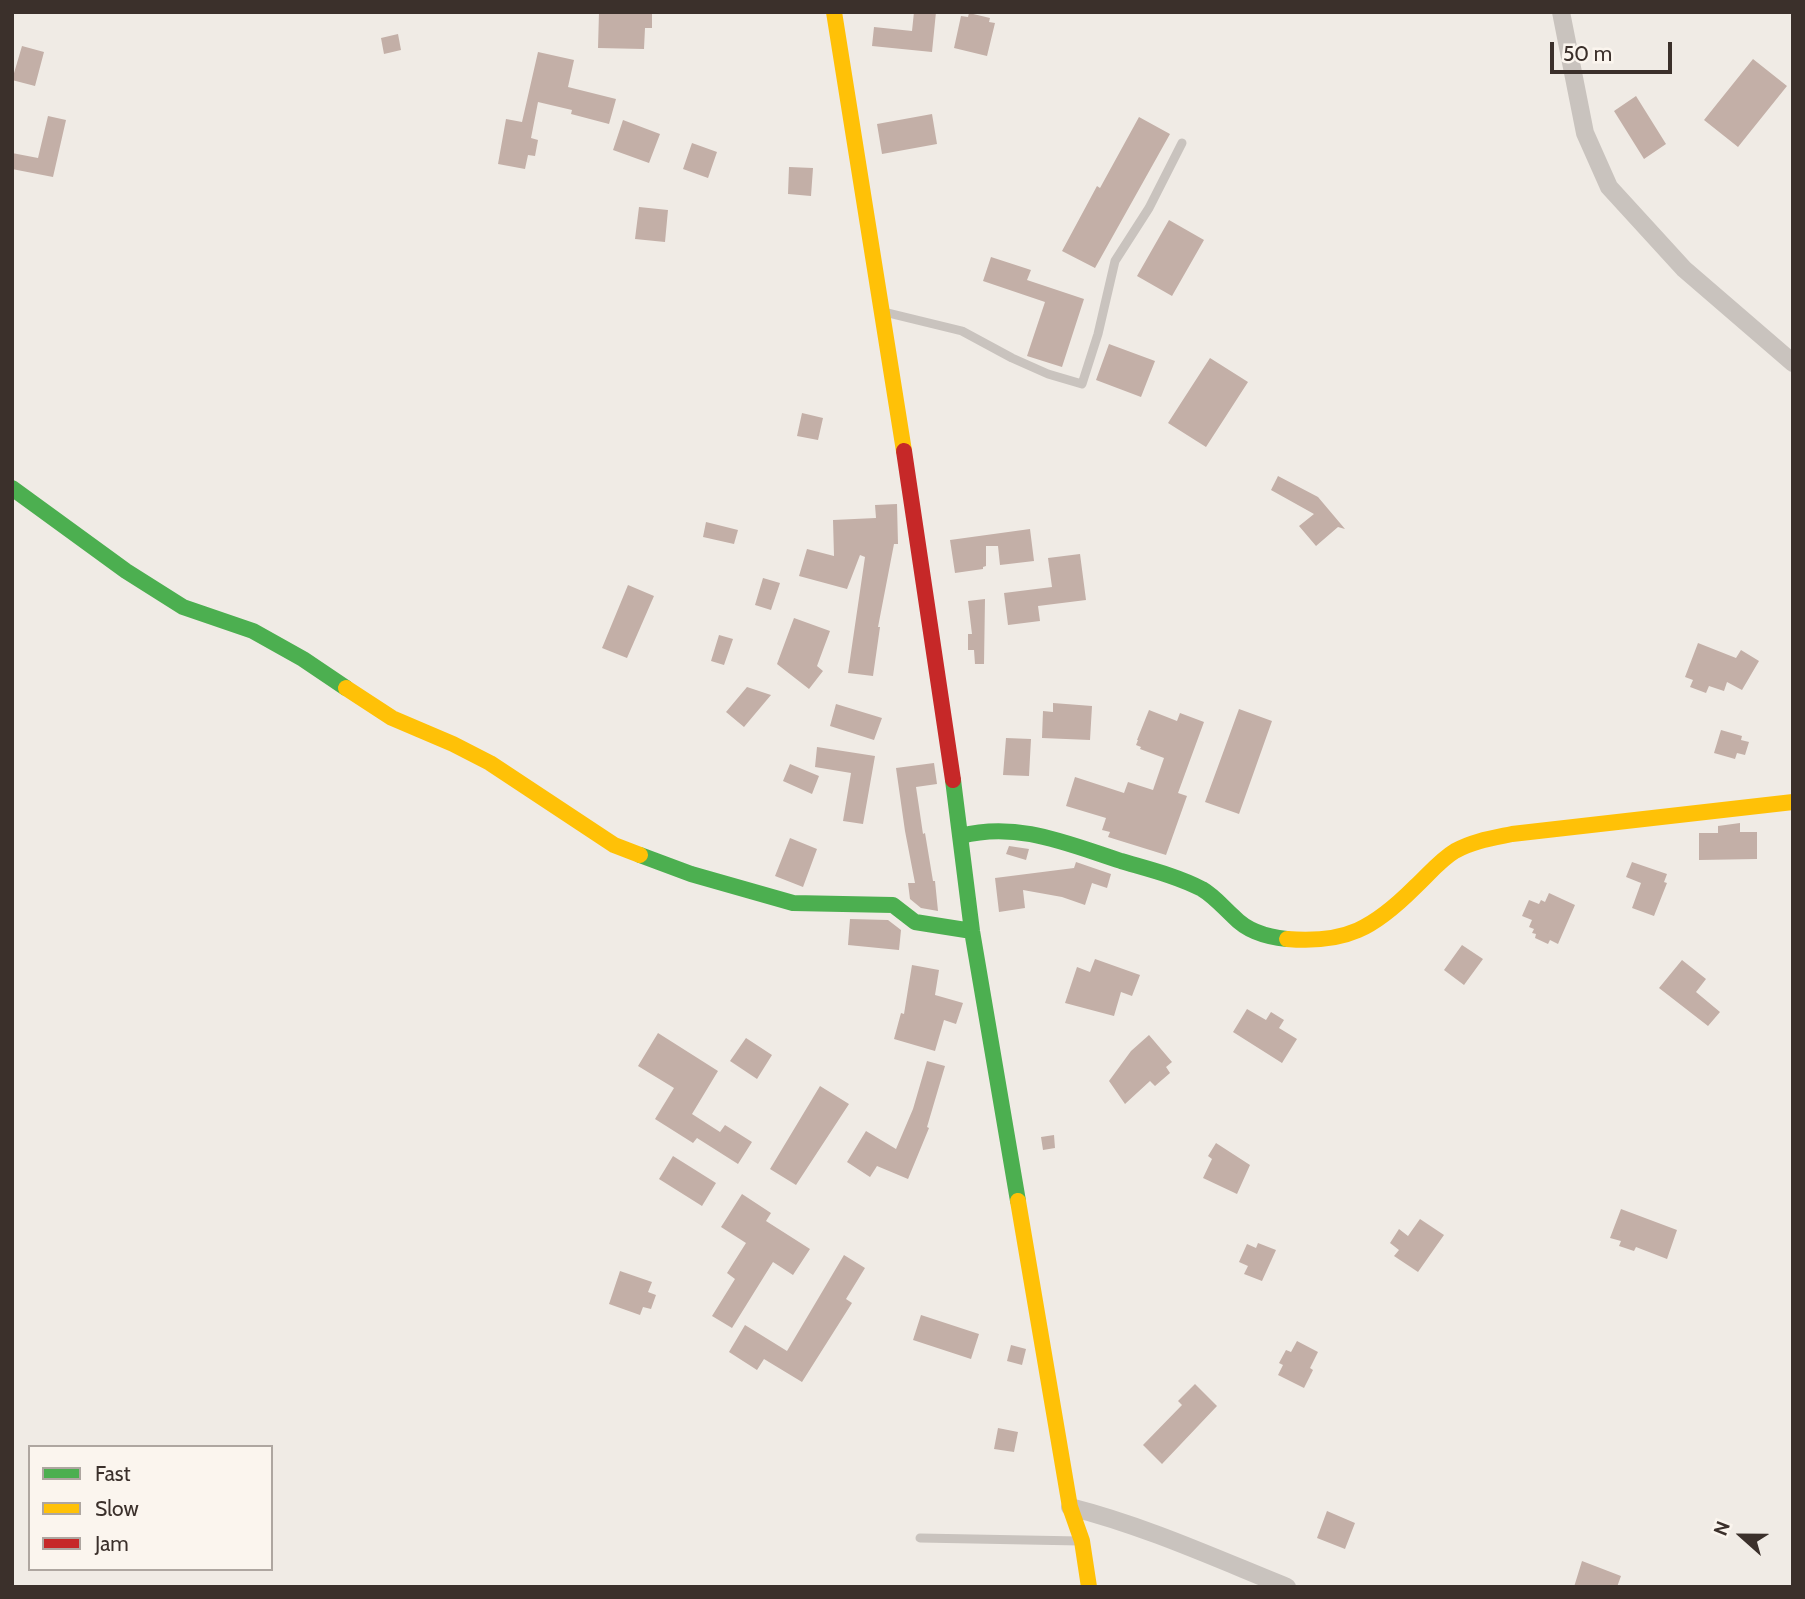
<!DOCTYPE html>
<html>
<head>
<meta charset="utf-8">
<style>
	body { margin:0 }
	#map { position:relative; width:1805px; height:1599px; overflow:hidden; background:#f0ebe5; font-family:Cabin,sans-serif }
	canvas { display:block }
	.frame { position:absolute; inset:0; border:14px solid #3b302b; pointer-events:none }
	.legend { position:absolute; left:28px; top:1445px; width:245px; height:126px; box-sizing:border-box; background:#fbf5ee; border:2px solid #aea6a0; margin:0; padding:9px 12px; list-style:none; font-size:21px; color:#3b302b }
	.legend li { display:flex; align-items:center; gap:14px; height:35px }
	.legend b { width:35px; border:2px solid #aea6a0 }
	.north { position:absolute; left:1707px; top:1501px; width:70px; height:70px; -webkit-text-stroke:5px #fbf5ee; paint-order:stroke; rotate:291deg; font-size:19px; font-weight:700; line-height:28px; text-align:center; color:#3b302b }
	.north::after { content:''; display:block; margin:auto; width:24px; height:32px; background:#3b302b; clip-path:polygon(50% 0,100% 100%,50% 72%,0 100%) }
	.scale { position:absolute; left:1550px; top:42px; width:122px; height:32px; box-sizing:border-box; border:4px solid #3b302b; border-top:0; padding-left:9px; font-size:21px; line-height:24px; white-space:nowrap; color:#3b302b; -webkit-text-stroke:5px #fbf5ee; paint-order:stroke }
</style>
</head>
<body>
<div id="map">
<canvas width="1805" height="1599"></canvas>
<div class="frame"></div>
<ul class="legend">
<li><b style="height:9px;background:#4caf50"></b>Fast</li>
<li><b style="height:9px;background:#ffc107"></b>Slow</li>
<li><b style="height:9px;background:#c62828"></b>Jam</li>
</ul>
<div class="north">N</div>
<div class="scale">50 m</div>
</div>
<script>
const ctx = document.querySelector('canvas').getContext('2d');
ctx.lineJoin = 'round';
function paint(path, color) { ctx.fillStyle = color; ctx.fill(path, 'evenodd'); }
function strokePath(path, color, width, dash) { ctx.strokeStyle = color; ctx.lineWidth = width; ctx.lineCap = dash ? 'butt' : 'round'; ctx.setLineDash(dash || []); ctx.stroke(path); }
paint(new Path2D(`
	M599 12H652V28H645L644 49 598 48Z
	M914 12H936L932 52 872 46 874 27 912 31Z
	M969 13 990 18 989 22 995 23 987 56 954 48 961 16 968 17Z
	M398 34 401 50 384 54 381 38Z
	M22 46 44 52 35 86 12 80Z
	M538 52 574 60 568 87 616 99 609 124 571 114 572 110 538 102 531 138 538 140 535 156 528 155 525 169 498 164 506 119 522 122Z
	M1753 59 1787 86 1738 147 1704 120Z
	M1636 96 1666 144 1644 159 1614 111Z
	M932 114 937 144 882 154 877 124Z
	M48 116 66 120 53 177 12 169V153L38 158Z
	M1139 117 1170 134 1095 268 1062 251 1097 186 1100 188Z
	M623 120 660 134 649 163 613 150Z
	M692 143 717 152 708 178 683 169Z
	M789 167 813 168 811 196 788 194Z
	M639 207 668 210 665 242 635 239Z
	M1169 220 1204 240 1172 296 1137 276Z
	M991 257 1031 270 1027 280 1084 299 1062 367 1027 356 1045 302 983 281Z
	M1109 344 1155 361 1141 397 1096 380Z
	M1210 358 1248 382 1206 447 1168 423Z
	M802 413 823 418 818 440 797 436Z
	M1278 476 1318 497 1345 529 1338 527 1316 546 1299 526 1314 514 1271 490Z
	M897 504 898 544H894L878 627H880L873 676 848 673 865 557 860 555 847 589 799 576 807 549 834 556 833 520 876 518 875 505Z
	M706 522 738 530 734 544 703 537Z
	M1030 529 1034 561 1000 565 998 546H986V566L983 567V569L955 573 950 540Z
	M1080 554 1086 600 1038 606 1040 621 1008 625 1004 593 1052 587 1048 558Z
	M763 578 780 583 771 610 755 605Z
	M628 585 654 596 627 658 602 648Z
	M985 599 984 664H975L974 650H968V634H972L968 601Z
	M794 618 830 631 817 666 823 671 809 689 777 664Z
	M719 635 733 639 724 665 711 661Z
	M1698 643 1736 658 1741 650 1759 661 1742 690 1727 682 1724 691 1709 686 1706 693 1690 687 1693 680 1685 677Z
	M747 687 771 695 744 727 726 712Z
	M1053 703 1092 706 1090 740 1042 738 1043 711 1053 712Z
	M836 704 882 718 874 740 830 726Z
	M1239 709 1272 721 1239 814 1205 802Z
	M1149 710 1177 721 1180 713 1204 722 1178 793 1187 796 1166 855 1108 837 1110 832 1102 830 1106 818 1066 806 1075 777 1124 793 1128 782 1153 790 1164 758 1140 749 1141 747 1136 745 1138 740H1137Z
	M1721 730 1742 736 1741 740 1749 742 1745 755 1737 753 1735 759 1714 753Z
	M1006 738 1031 739 1029 776 1003 775Z
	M817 747 875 756 863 824 843 821 851 773 815 767Z
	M934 763 937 784 916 787 923 834 925 833 933 881H935L938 911 921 908 910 899 908 883H915L905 831 896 768Z
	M790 764 819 776 812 794 783 781Z
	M1740 823V832H1757V859L1699 860V833H1718V826Z
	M790 838 817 849 803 887 775 876Z
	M1009 846 1029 849 1026 860 1006 854Z
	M1076 862 1111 874 1107 888 1092 883 1085 905 1062 897 1023 890 1025 908 999 912 995 878 1074 868Z
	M1632 862 1667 874 1664 882 1667 883 1654 916 1632 908 1641 883 1626 877Z
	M1549 893 1575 905 1558 944 1550 940 1548 944 1535 938 1536 934 1532 933 1534 929 1529 927 1532 920 1522 916 1529 900 1539 904 1541 900 1545 902Z
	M850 919 888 920 901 930 899 950 848 945Z
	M1462 945 1483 959 1464 985 1444 970Z
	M1095 959 1140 975 1132 996 1121 992 1114 1016 1065 1003 1077 967 1090 972Z
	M1682 960 1706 979 1696 992 1720 1012 1708 1026 1659 988Z
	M912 965 939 970 935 995 963 1003 956 1024 944 1020 935 1051 894 1039 901 1013 904 1014Z
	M1247 1009 1266 1020 1271 1012 1284 1020 1279 1028 1297 1039 1282 1063 1233 1032Z
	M658 1033 718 1071 692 1114 720 1132 725 1125 752 1142 738 1164 697 1138 693 1143 655 1119 674 1088 638 1066Z
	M1149 1035 1172 1062 1166 1067 1170 1073 1155 1086 1150 1081 1125 1104 1109 1081 1131 1051Z
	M746 1038 772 1055 757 1079 730 1061Z
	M927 1061 945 1066 927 1127 929 1128 908 1179 877 1166 870 1177 847 1162 866 1131 896 1149 913 1109Z
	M820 1086 849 1104 796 1185 770 1169Z
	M1054 1135 1055 1148 1043 1150 1041 1137Z
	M1216 1143 1250 1165 1237 1194 1203 1178 1212 1159 1208 1156Z
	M673 1156 716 1183 702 1206 659 1179Z
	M742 1194 771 1213 766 1221 810 1249 793 1275 773 1262 732 1328 712 1316 735 1279 727 1273 746 1243 721 1227Z
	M1621 1209 1677 1230 1667 1259 1636 1247 1634 1251 1619 1246 1621 1241 1610 1238Z
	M1420 1219 1444 1235 1418 1272 1394 1256 1399 1250 1390 1243 1399 1229 1408 1236Z
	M1258 1243 1276 1250 1262 1281 1244 1274 1248 1266 1239 1262 1247 1244 1256 1248Z
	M844 1255 865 1268 846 1299 852 1303 802 1382 764 1359 757 1370 729 1352 745 1325 787 1351Z
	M620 1271 652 1282 648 1292 656 1295 651 1309 643 1307 640 1315 609 1304Z
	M921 1315 979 1334 971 1359 913 1340Z
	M1297 1341 1318 1352 1310 1368 1313 1370 1304 1388 1278 1375 1283 1365 1279 1363 1286 1350 1291 1352Z
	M1011 1345 1026 1349 1022 1365 1007 1361Z
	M1195 1384 1217 1406 1162 1464 1143 1445 1182 1405 1178 1401Z
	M998 1428 1018 1432 1014 1452 994 1449Z
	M1327 1511 1355 1523 1345 1549 1317 1538Z
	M1582 1561 1621 1576 1617 1587H1574Z`), '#c3afa7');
strokePath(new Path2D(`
	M884 312 962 331 1012 358 1048 374 1082 384 1098 334 1115 261 1149 208 1182 143
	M920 1538 1080 1541`), '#c9c3be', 9);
strokePath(new Path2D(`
	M1561 12 1585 133 1609 187 1684 269 1793 363
	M1070 1507C1145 1526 1215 1558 1287 1587`), '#c9c3be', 18);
strokePath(new Path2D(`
	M12 488 126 571 183 607 253 631 303 659 346 688
	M953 780 972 931 1018 1201
	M961 836C1017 821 1068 844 1121 861 1148 869 1177 876 1202 889 1214 896 1223 907 1234 917 1248 932 1267 937 1287 939
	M640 855 691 874 793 903 893 905 915 922 972 931`), '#4caf50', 16);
strokePath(new Path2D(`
	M834 12 904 451
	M346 688 392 718 453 744 490 763 614 845 640 855
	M1287 939C1346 944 1374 928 1415 887 1428 875 1440 860 1455 851 1473 841 1493 838 1512 834L1793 802
	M1018 1201 1070 1507 1082 1541 1089 1587`), '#ffc107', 16);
strokePath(new Path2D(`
	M904 451 953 780`), '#c62828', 16);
</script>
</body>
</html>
